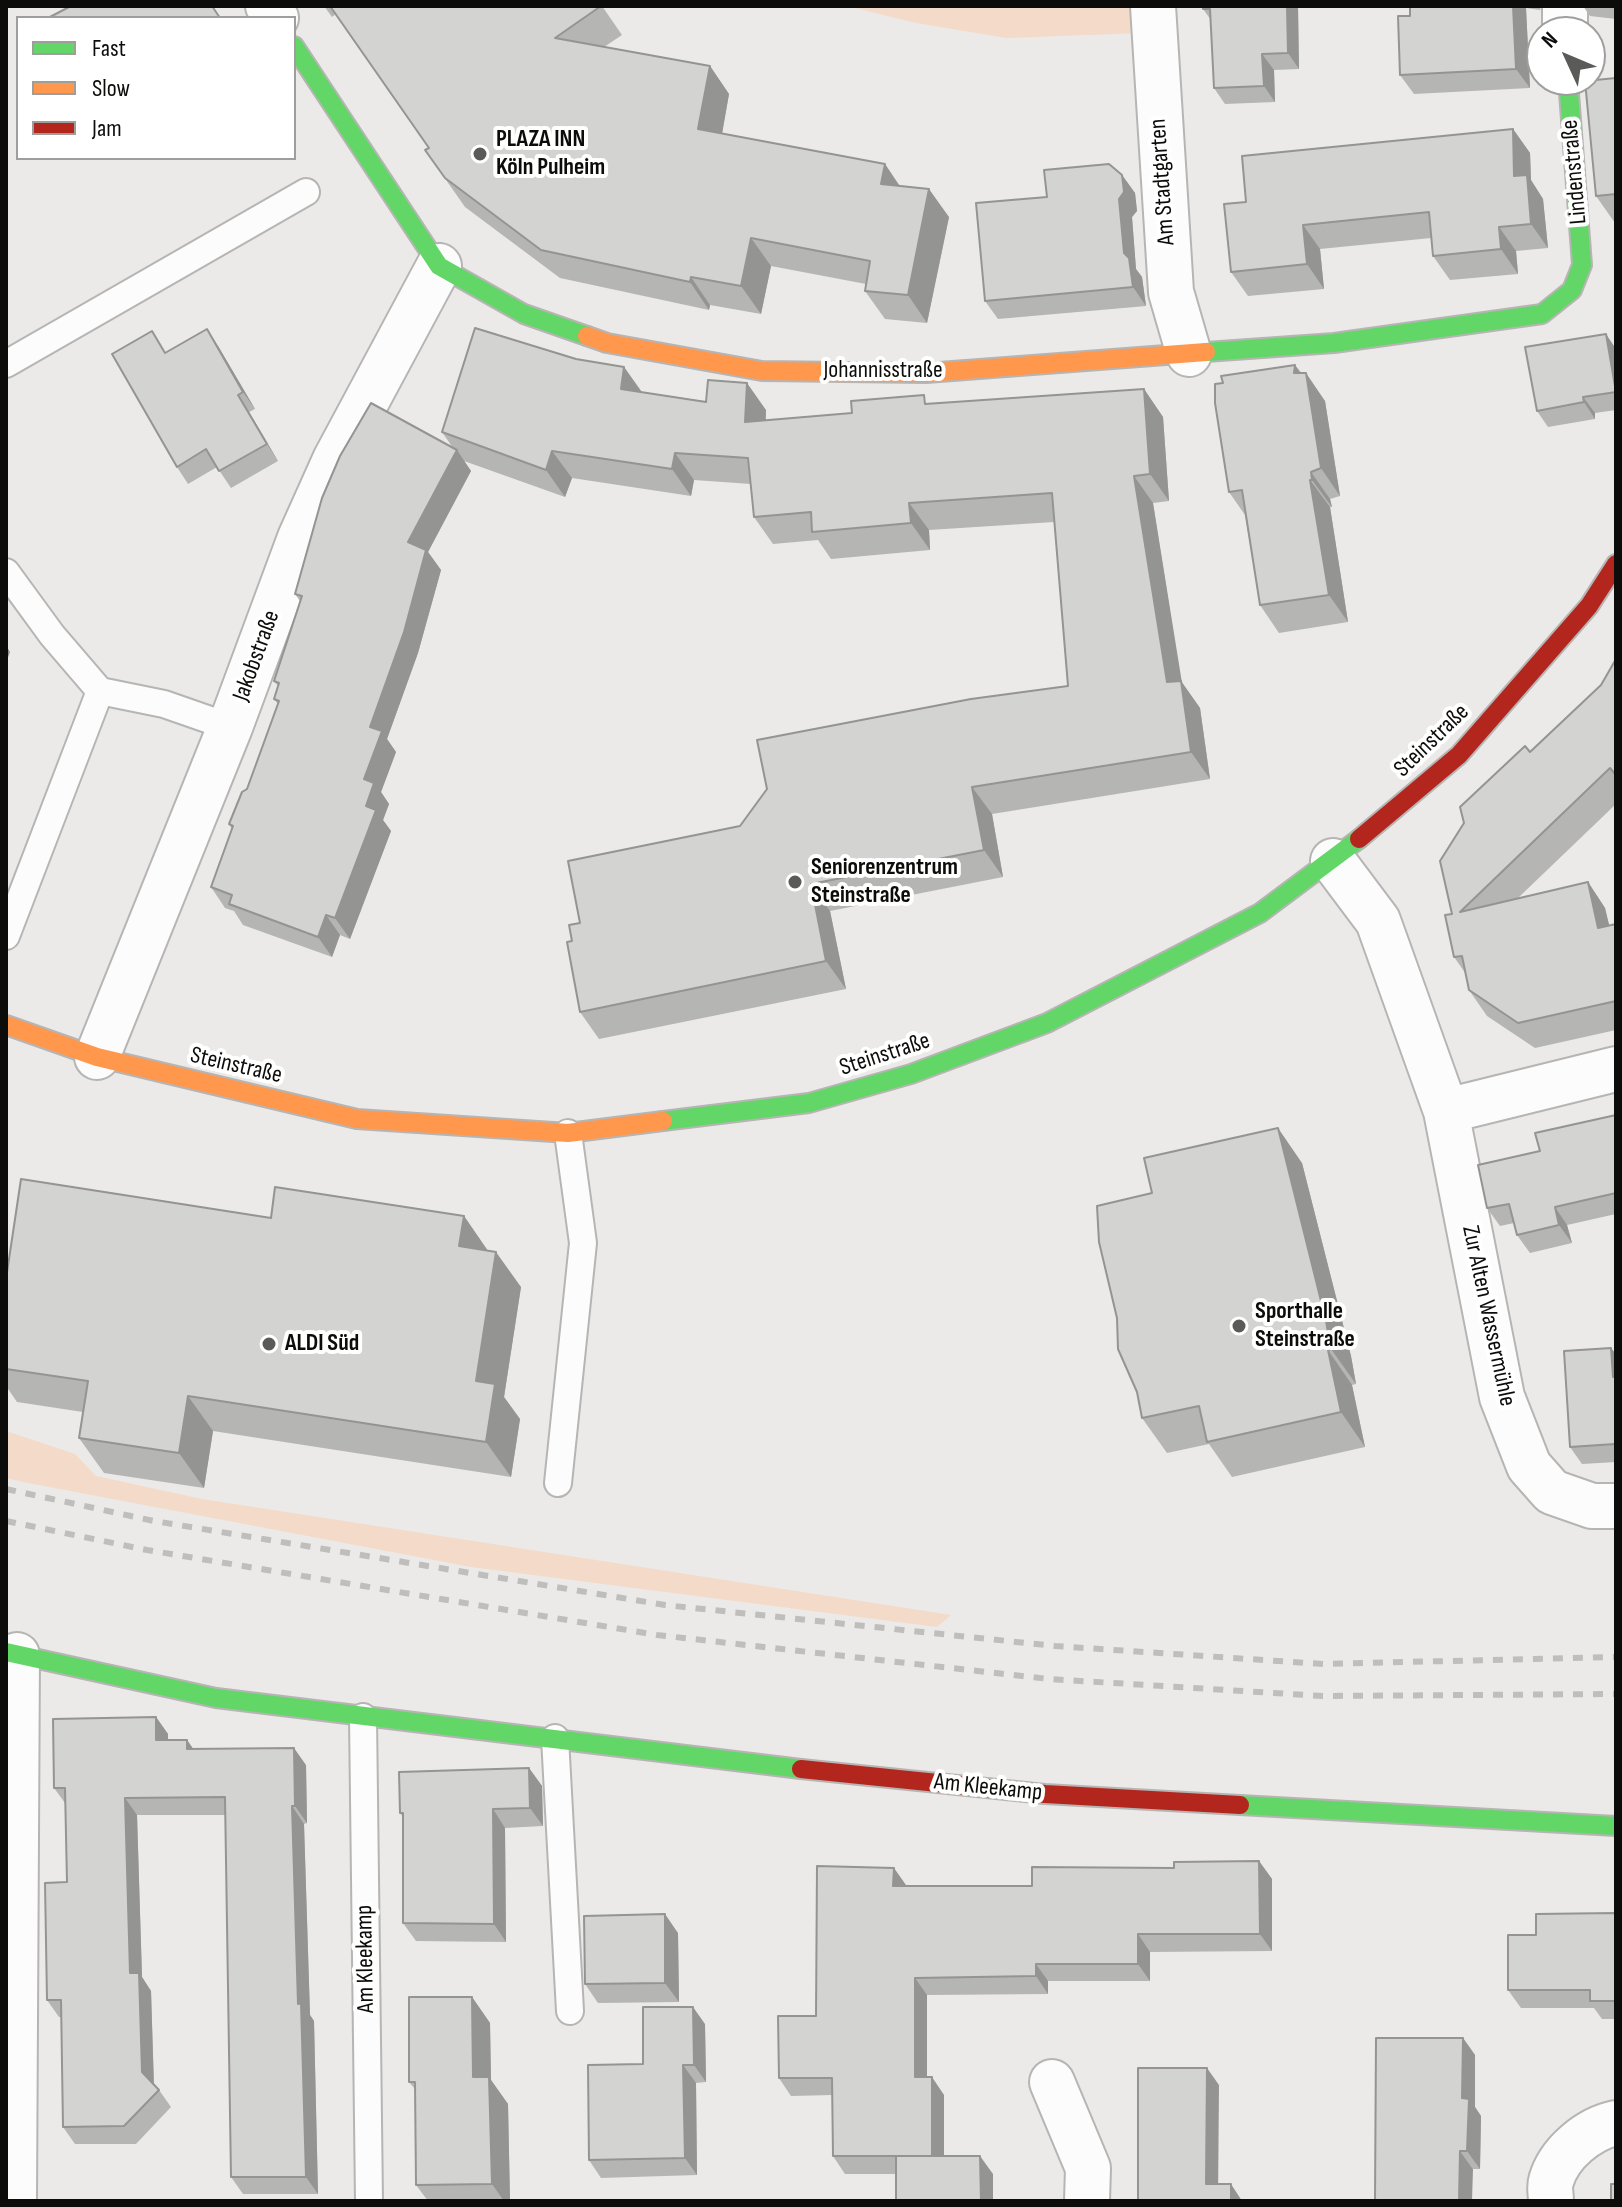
<!DOCTYPE html>
<html>
<head>
<meta charset="utf-8">
<style>
	body { margin:0 }
	#map { position:relative; width:1622px; height:2207px; overflow:hidden; background:#ebeae8; font-family:"Sofia Sans Condensed",sans-serif }
	canvas { display:block }
	.frame { position:absolute; inset:0; border:8px solid #0c0c0b; pointer-events:none }
	.legend { position:absolute; left:16px; top:16px; width:280px; height:144px; box-sizing:border-box; background:#fff; border:2px solid #9e9e9d; margin:0; padding:10px 14px; list-style:none; font-size:24px; color:#0c0c0b }
	.legend li { display:flex; align-items:center; gap:16px; height:40px }
	.legend b { width:40px; border:2px solid #9e9e9d }
	.north { position:absolute; left:1526px; top:16px; width:80px; height:80px; box-sizing:border-box; background:#fff; border:2px solid #9e9e9d; border-radius:50%; rotate:314deg; font-size:22px; font-weight:700; line-height:32px; text-align:center; color:#0c0c0b }
	.north::after { content:''; display:block; margin:auto; width:28px; height:36px; background:#5a5a58; clip-path:polygon(50% 0,100% 100%,50% 72%,0 100%) }
</style>
</head>
<body>
<div id="map">
<canvas width="1622" height="2207"></canvas>
<div class="frame"></div>
<ul class="legend">
<li><b style="height:10px;background:#63d668"></b>Fast</li>
<li><b style="height:10px;background:#ff974d"></b>Slow</li>
<li><b style="height:10px;background:#b3261e"></b>Jam</li>
</ul>
<div class="north">N</div>
</div>
<script>
const ctx = document.querySelector('canvas').getContext('2d');
ctx.lineJoin = 'round';
function paint(path, color) { ctx.fillStyle = color; ctx.fill(path, 'evenodd'); }
function strokePath(path, color, width, dash) { ctx.strokeStyle = color; ctx.lineWidth = width; ctx.lineCap = dash ? 'butt' : 'round'; ctx.setLineDash(dash || []); ctx.stroke(path); }
function drawText(font, color, halo, rows, align = 'center') {
  ctx.font = font + ' "Sofia Sans Condensed",sans-serif'; ctx.lineWidth = 8; ctx.setLineDash([]); ctx.textBaseline = 'middle'; ctx.strokeStyle = halo; ctx.fillStyle = color; for (const [text, x, y, turn = 0] of rows) {
    ctx.save(); ctx.translate(x, y); ctx.rotate((+turn || 0) * Math.PI / 180); ctx.textAlign = isNaN(turn) ? turn : align; if (halo) ctx.strokeText(text, 0, 0); ctx.fillText(text, 0, 0); ctx.restore();
  }
}
paint(new Path2D(`
	M847 6H1165L1168 32 1006 38 916 23Z
	M6 1431 75 1454 96 1476 202 1499 951 1615 937 1627 471 1567 23 1482 6 1478Z`), '#f3dac9');
const lane = new Path2D(`
	M6 364 306 192
	M6 572 52 635 100 691 6 936
	M100 691 164 704 230 727
	M558 1483 583 1243 568 1133
	M363 1717 369 2201
	M555 1738 570 2011`);
const street = new Path2D(`
	M268 6 276 18
	M1153 6 1171 292 1189 354
	M1565 32V6
	M1333 861 1378 921 1446 1111 1502 1397 1529 1466 1552 1492 1592 1506H1616
	M97 1057 230 727 300 538 335 460 439 266
	M1446 1111 1616 1069
	M1052 2082 1088 2168 1087 2201
	M14 2201 17 1655
	M1551 2201C1551 2195 1549 2187 1551 2181 1559 2153 1588 2129 1616 2123`);
const fast = new Path2D(`
	M294 46 439 266 524 314 587 336
	M1206 352 1334 343 1542 314 1572 290 1582 265 1568 80
	M663 1121 809 1103 911 1074 1047 1023 1260 913 1359 839
	M6 1652 216 1698 801 1769
	M1240 1805 1616 1826`);
const slow = new Path2D(`
	M587 336 607 343 762 371 926 373 1206 352
	M6 1025 97 1057 357 1119 568 1133 663 1121`);
const jam = new Path2D(`
	M1359 839 1459 755 1589 606 1616 564
	M801 1769 1045 1794 1240 1805`);
strokePath(lane, '#b6b5b4', 30);
strokePath(street, '#b6b5b4', 48);
strokePath(fast, '#b6b5b4', 22);
strokePath(slow, '#b6b5b4', 22);
strokePath(jam, '#b6b5b4', 22);
strokePath(lane, '#fcfcfc', 26);
strokePath(street, '#fcfcfc', 44);
strokePath(fast, '#63d668', 18);
strokePath(slow, '#ff974d', 18);
strokePath(jam, '#b3261e', 18);
strokePath(new Path2D(`
	M6 1489 154 1521 665 1605 1055 1646 1323 1664 1616 1657
	M6 1521 147 1550 657 1635 1049 1679 1323 1696 1616 1694`), '#bebebd', 6, [10, 10]);
paint(new Path2D(`
	M324 6H602L622 35 604 47 710 66 729 94 722 133 885 164 900 186 949 217 927 323 885 319 865 291 866 284 771 266 761 314 710 305 709 310 560 278 465 207 425 150 429 148 336 14 332 17Z
	M1298 6 1299 69 1274 70 1275 102 1225 104 1214 88 1211 20 1203 9Z
	M1410 6H1541L1540 10 1526 8 1530 88 1414 94 1400 75 1410 16Z
	M1583 6H1616V19L1590 16Z
	M1616 78V223H1615L1596 196Z
	M1513 129 1530 153 1531 180 1543 199 1548 248 1516 251 1518 274 1450 280 1433 256 1431 238 1320 249 1324 289 1248 296 1231 272 1246 202Z
	M1122 175 1135 193 1137 211 1132 217 1136 269 1142 277 1146 306 998 319 985 301 1047 197Z
	M218 346 255 409 249 412 278 461 231 488 217 467 188 484 177 467 166 352Z
	M1616 349V410L1595 413V419L1548 427 1537 411Z
	M576 359 624 367 642 392 766 410V420L852 413 930 404 1144 389 1163 417 1169 501 1153 503 1181 681 1200 708 1210 779 992 814 1003 877 830 911 846 989 599 1039 580 1012 572 941 580 923 740 826 1068 686 1054 522 929 530 930 550 831 559 818 540 773 544 754 517 751 484 694 480 691 496 572 478 565 497 464 461 471 471 428 552 441 570 418 653 387 739 396 752 381 792 389 804 383 820 391 831 350 939 340 935 332 957 243 925 234 911 225 908 211 887 232 829 229 824 247 789 278 704 274 699 278 686 274 681 300 601 295 594 453 448 442 432Z
	M1295 365 1325 401 1340 496 1330 499 1332 507H1330L1348 622 1279 633 1260 605 1245 515 1229 492 1223 383Z
	M1616 659V804L1518 898 1588 882 1605 908 1609 926 1616 924V1030L1535 1048 1487 1016 1469 990 1466 974 1454 957 1452 914 1530 752 1601 685Z
	M1616 1115V1214L1567 1225 1572 1243 1530 1253 1517 1235 1514 1223 1500 1226 1487 1208 1540 1151Z
	M1302 1163 1351 1356 1356 1384 1352 1385 1365 1447 1232 1477 1209 1444 1167 1453 1142 1418Z
	M464 1216 488 1251 521 1287 504 1397 520 1419 511 1477 213 1431 204 1488 104 1473 79 1438 83 1412 17 1402 6 1386V1279L271 1218Z
	M1616 1354V1462L1582 1464 1570 1447Z
	M156 1717 168 1734V1740H187L193 1749 306 1765 307 1823 304 1824 310 2015 314 2021 318 2194H243L231 2177 226 1815H137L142 1977 151 1991 154 2084 159 2090 171 2107 136 2144H75L63 2127 61 2017H59L47 2000 67 1882 65 1803 54 1788Z
	M529 1768 542 1786 543 1826 505 1828 506 1942 416 1941 403 1923V1817L400 1813Z
	M1259 1861 1272 1879V1951L1150 1952V1981H1048V1994L927 1995V2077L944 2095V2156L993 2174H845L833 2156 832 2095 791 2096 779 2078 816 2016 906 1885V1886H1032L1174 1868Z
	M1616 1913V2019H1602L1594 2008H1521L1508 1990 1536 1935Z
	M678 1933 679 2002 598 2003 585 1984Z
	M472 1997 490 2023 491 2080 508 2104 510 2201H428L416 2185 415 2089 409 2082Z
	M705 2024 706 2082 696 2083 697 2175 601 2178 589 2160 643 2064Z
	M1376 2038H1463L1475 2055V2107L1481 2116 1480 2169H1473Z`), '#b5b5b4');
paint(new Path2D(`
	M1287 6H1298L1299 69 1288 53Z
	M1513 6H1525L1526 8 1530 88 1516 69Z
	M1262 54 1274 70 1275 102 1264 86Z
	M710 66 729 94 718 157 698 129Z
	M1513 129 1530 153 1531 180 1543 199 1548 248 1531 224 1514 176Z
	M885 164 904 193 881 184Z
	M1122 175 1135 193 1137 211 1132 217 1136 269 1142 277 1146 306 1133 287 1124 253 1119 199Z
	M929 189 949 217 927 323 908 295Z
	M1303 225 1320 249 1324 289 1307 264Z
	M1499 227 1516 251 1518 274 1501 249Z
	M751 238 771 266 761 314 741 286Z
	M691 277 710 305 709 310 690 282Z
	M207 329 218 346 255 409 243 392Z
	M1606 334 1616 349V390Z
	M1295 365 1307 383 1306 373 1325 401 1340 496 1321 468 1294 373Z
	M624 367 643 394 621 389Z
	M747 383 766 410 764 449 745 422Z
	M1144 389 1163 417 1169 501 1150 474Z
	M238 395 249 412 278 461 267 444Z
	M1583 397 1595 413V419L1584 402Z
	M457 450 471 471 428 552 441 570 418 653 387 739 396 752 381 792 389 804 383 820 391 831 350 939 335 918 366 806 364 779 370 727 408 542Z
	M552 451 572 478 565 497 546 470Z
	M675 453 694 480 691 496 672 469Z
	M1311 472 1330 499 1332 507 1312 480Z
	M1134 476 1153 503 1182 683 1181 681 1200 708 1210 779 1191 752 1167 682Z
	M1310 480 1330 507 1348 622 1329 595Z
	M909 503 929 530 930 550 911 523Z
	M6 645 10 652 6 663Z
	M972 787 992 814 1003 877 984 850Z
	M1588 882 1605 908 1616 953 1598 928Z
	M811 884 830 911 846 989 826 961Z
	M326 915 340 935 332 957 318 937Z
	M1278 1128 1302 1163 1351 1356 1356 1384 1331 1349Z
	M1555 1207 1567 1225 1572 1243 1559 1225Z
	M464 1216 488 1251 459 1246Z
	M496 1252 521 1287 504 1397 520 1419 511 1477 486 1442 476 1381Z
	M1611 1348 1616 1354V1381L1613 1377Z
	M1328 1350 1352 1385 1365 1447 1341 1412Z
	M188 1396 213 1431 204 1488 179 1453Z
	M156 1717 168 1734V1757L156 1740Z
	M187 1740 199 1757 187 1749Z
	M294 1748 306 1765 307 1823 295 1806Z
	M529 1768 542 1786 543 1826 530 1808Z
	M125 1798 137 1815 142 1977 151 1991 154 2090 142 2072 130 1973Z
	M292 1806 304 1824 310 2015 314 2021 318 2194 306 2177 298 2004Z
	M493 1809 505 1828 506 1942 494 1924Z
	M1259 1861 1272 1879V1951L1260 1934Z
	M894 1868 906 1885V1904L893 1886Z
	M665 1914 678 1933 679 2002 665 1983Z
	M1138 1934 1150 1952V1981L1138 1964Z
	M1036 1964 1048 1981V1994L1036 1976Z
	M915 1978 927 1995V2095L915 2077Z
	M472 1997 490 2023 491 2080 508 2104 510 2201H504L492 2184 473 2077Z
	M693 2007 705 2024 706 2082 694 2065Z
	M1463 2038 1475 2055V2107L1481 2116 1480 2169 1467 2151 1462 2098Z
	M683 2065 696 2083 697 2175 685 2158Z
	M1207 2068 1219 2085 1218 2201 1206 2184Z
	M932 2077 944 2095V2174L932 2156Z
	M1460 2151 1473 2169 1472 2201H1459Z
	M980 2156 993 2174V2201H981Z
	M1231 2184 1242 2201H1231Z`), '#949492');
const building = new Path2D(`
	M71 6H212L220 18H48Z
	M330 6H601L555 38 710 66 698 129 885 164 881 184 929 189 908 295 865 291 870 261 751 238 741 286 691 277 690 282 541 250 445 178 425 150 429 148Z
	M1203 6H1287L1288 53 1262 54 1264 86 1214 88 1210 9H1203Z
	M1410 6H1513L1516 69 1400 75 1398 16H1410Z
	M1616 78V194L1596 196 1585 81Z
	M1513 129 1514 176 1527 175 1531 224 1499 227 1501 249 1433 256 1429 212 1303 225 1307 264 1231 272 1224 204 1246 202 1242 156Z
	M1109 164 1122 175 1124 192 1119 199 1124 253 1129 258 1133 287 985 301 976 203 1047 197 1044 170Z
	M475 328 576 359 624 367 621 389 706 402 708 380 747 383 745 422 852 413 851 401 924 395 925 404 1144 389 1150 474 1134 476 1167 682 1181 681 1191 752 972 787 984 850 811 884 826 961 580 1012 567 942 572 941 569 925 580 923 568 861 740 826 767 789 757 740 971 699 1068 686 1052 493 909 503 911 523 812 532 811 512 754 517 748 458 675 453 672 469 552 451 546 470 442 432Z
	M207 329 243 392 238 395 267 444 219 471 206 449 177 467 112 354 152 331 165 353Z
	M1606 334 1616 392 1583 397 1584 402 1537 411 1525 347Z
	M1295 365 1294 373H1306L1321 468 1311 472 1312 480H1310L1329 595 1260 605 1242 490 1229 492 1215 403V384L1223 383 1221 376Z
	M371 403 457 450 408 542 426 550 404 632 370 727 382 731 364 779 374 783 366 806 376 810 335 918 326 915 318 937 229 904 232 895 211 887 233 826 229 824 242 792 247 789 279 701 274 699 279 683 274 681 302 596 295 594 322 498 340 456Z
	M1616 659V775L1610 768 1460 912 1588 882 1598 928 1616 924V1001L1518 1023 1469 990 1462 956 1454 957 1445 915 1452 914 1440 861 1464 823 1460 807 1525 746 1530 752 1601 685Z
	M1616 1115V1193L1555 1207 1559 1225 1517 1235 1509 1204 1487 1208 1478 1165 1540 1151 1535 1133Z
	M1278 1128 1326 1321 1331 1349 1328 1350 1341 1412 1207 1442 1199 1406 1142 1418 1137 1392 1118 1349 1117 1318 1099 1242 1097 1206 1152 1193 1144 1158Z
	M21 1179 271 1218 275 1187 464 1216 459 1246 496 1252 476 1381 495 1384 486 1442 188 1396 179 1453 79 1438 88 1381 6 1369V1279Z
	M1611 1348 1613 1377H1616V1448L1615 1444 1570 1447 1564 1351Z
	M156 1717V1740H187V1749L294 1748 295 1806H292L298 2004 301 2003 306 2177H231L225 1797 125 1798 130 1973H139L142 2072 159 2090 124 2126 63 2127 61 2000H47L45 1883 67 1882 65 1788H54L53 1719Z
	M529 1768 530 1808 493 1809 494 1924 403 1923V1813H400L399 1772Z
	M1259 1861 1260 1934H1138V1964H1036V1976L915 1978V2077H932V2156H833L832 2078H779L778 2016H816L817 1866 894 1868 893 1886H1032V1867L1174 1868V1862Z
	M1616 1913V2001H1590V1990H1508V1935H1536V1914Z
	M665 1914V1983L585 1984 584 1916Z
	M409 1997H472L473 2077H489L492 2184 416 2185 415 2082H409Z
	M643 2007H693L694 2065H683L685 2158 589 2160 588 2065 643 2064Z
	M1376 2038H1463L1462 2098 1469 2099 1467 2151H1460L1459 2201H1375Z
	M1138 2068H1207L1206 2184H1231V2201H1138Z
	M896 2156H980L981 2201H896Z
	M1611 2184H1616V2201H1611Z`);
paint(building, '#d3d3d1');
strokePath(building, '#949492', 2);
for (const [x, y, r, color] of [
	[480,154,8,"#5a5a58"],
	[795,882,8,"#5a5a58"],
	[1239,1326,8,"#5a5a58"],
	[269,1344,8,"#5a5a58"]
]) { const dot = new Path2D(); dot.arc(x, y, r, 0, 2 * Math.PI); ctx.fillStyle = color; ctx.fill(dot); strokePath(dot, '#fff', 3); }
drawText('bold 24px', '#0c0c0b', '#fff', [
	["PLAZA INN",496,140],
	["Köln Pulheim",496,168],
	["Seniorenzentrum",811,868],
	["Steinstraße",811,896],
	["Sporthalle",1255,1312],
	["Steinstraße",1255,1340],
	["ALDI Süd",285,1344]
], 'left');
drawText('24px', '#0c0c0b', '#fff', [
	["Lindenstraße",1575,172,-95],
	["Am Stadtgarten",1163,182,-94],
	["Johannisstraße",883,371],
	["Jakobstraße",257,656,-70],
	["Steinstraße",1432,741,-44],
	["Steinstraße",885,1055,-18],
	["Steinstraße",236,1066,13],
	["Zur Alten Wassermühle",1488,1316,78],
	["Am Kleekamp",988,1788,6],
	["Am Kleekamp",366,1959,-91]
]);
</script>
</body>
</html>
